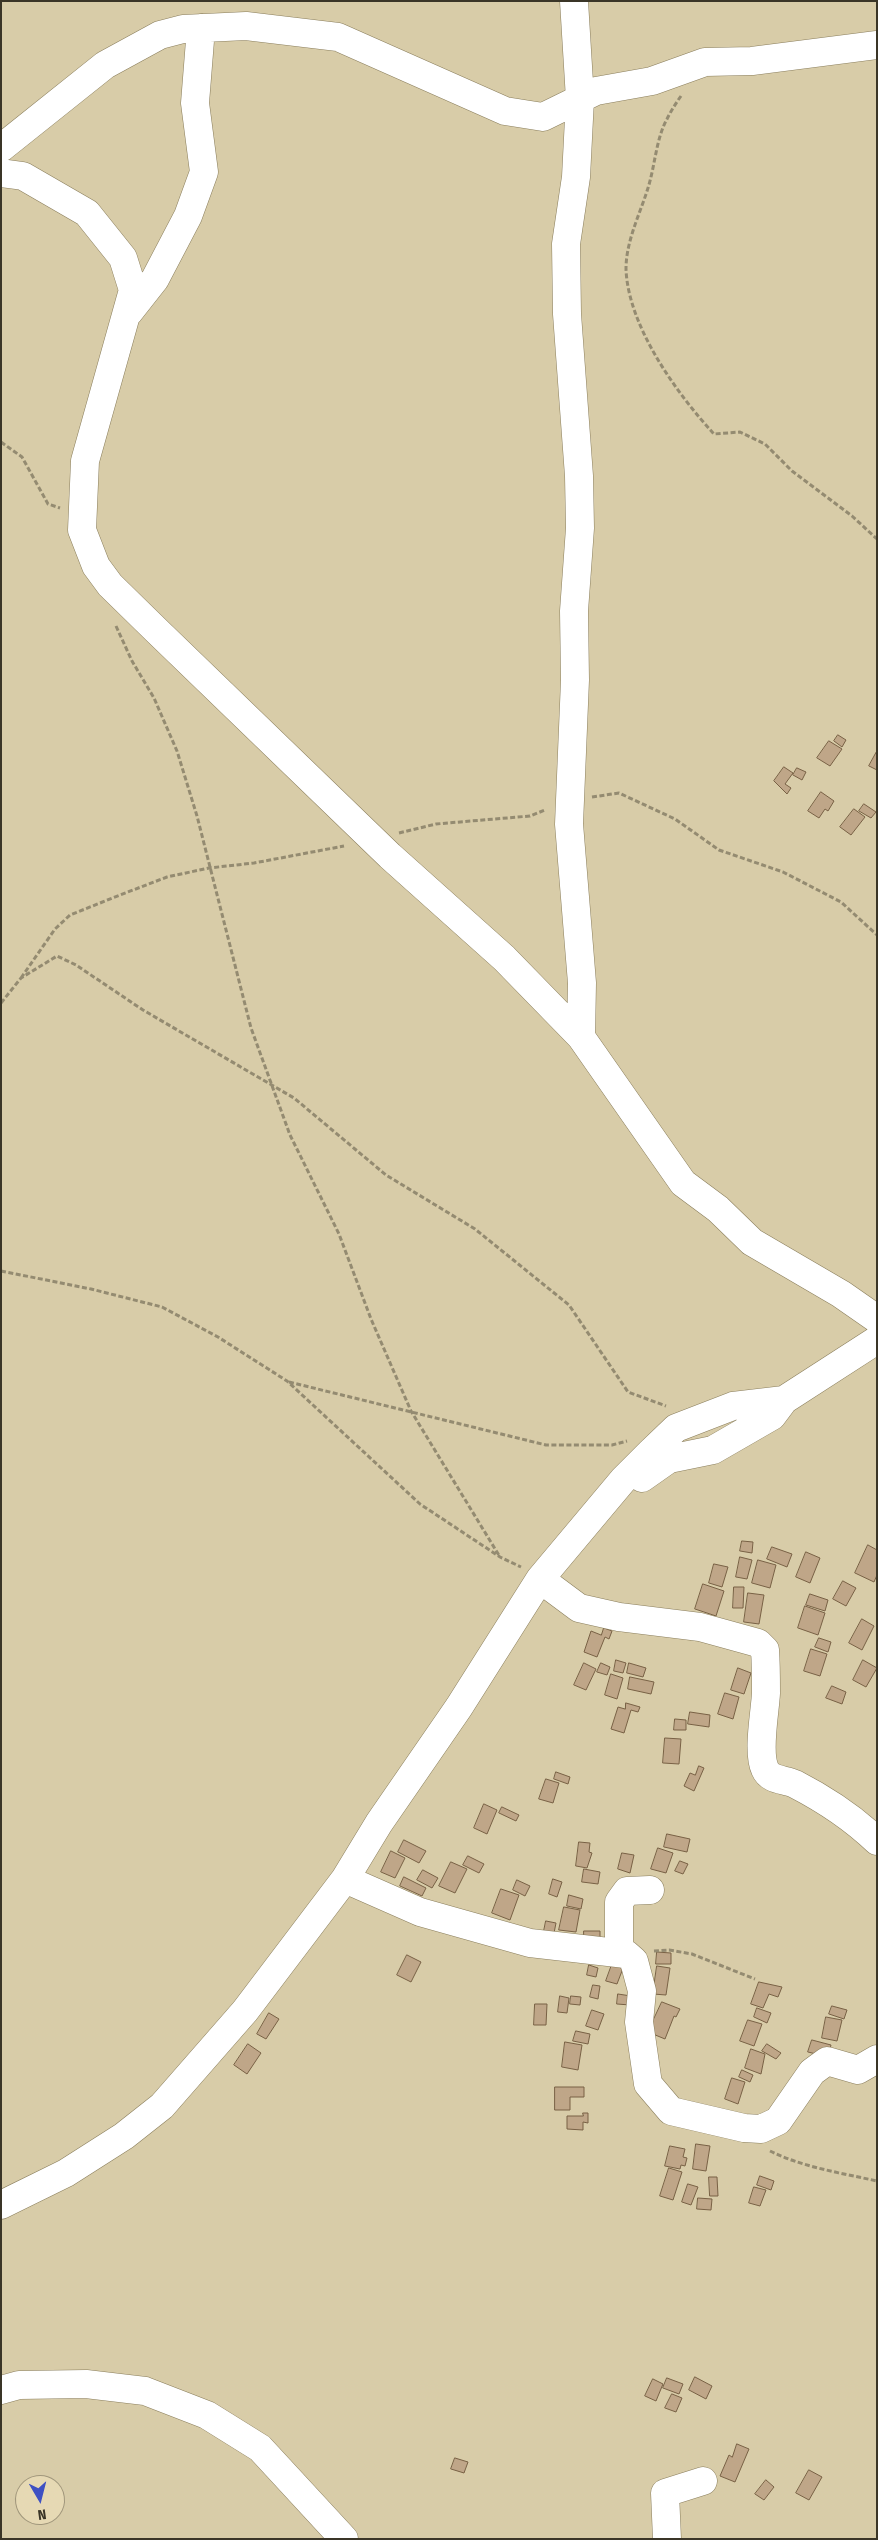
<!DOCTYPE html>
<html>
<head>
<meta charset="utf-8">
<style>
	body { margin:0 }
	#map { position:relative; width:878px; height:2540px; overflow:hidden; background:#d8cca8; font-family:"Fira Sans Condensed",sans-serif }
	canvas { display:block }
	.frame { position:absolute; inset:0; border:2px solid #3a3527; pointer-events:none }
	.north { position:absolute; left:15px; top:2475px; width:50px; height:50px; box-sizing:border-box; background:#e6d9b4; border:1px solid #a1977c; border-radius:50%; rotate:172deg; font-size:14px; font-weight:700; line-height:20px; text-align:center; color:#3a3527 }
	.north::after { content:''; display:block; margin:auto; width:18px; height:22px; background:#3e50c3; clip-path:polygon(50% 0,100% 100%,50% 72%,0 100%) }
</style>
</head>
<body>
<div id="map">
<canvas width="878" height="2540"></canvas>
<div class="frame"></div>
<div class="north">N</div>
</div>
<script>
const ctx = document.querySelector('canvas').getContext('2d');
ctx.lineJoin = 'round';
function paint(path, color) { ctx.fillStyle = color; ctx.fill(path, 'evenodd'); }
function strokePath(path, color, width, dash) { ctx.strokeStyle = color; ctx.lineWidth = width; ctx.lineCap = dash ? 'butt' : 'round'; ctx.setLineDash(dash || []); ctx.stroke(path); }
const building = new Path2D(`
	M838 735 846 740 842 747 834 741Z
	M829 741 842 749 830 766 817 758Z
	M877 751V770L869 766Z
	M784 767 793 773 785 784 791 788 787 794 774 781Z
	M797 768 806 772 802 780 793 775Z
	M821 792 834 801 828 811 825 809 819 818 808 811Z
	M864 804 876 812 871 818 859 811Z
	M854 809 865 817 851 835 840 827Z
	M742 1541 753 1542 752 1553 740 1551Z
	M868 1545 877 1550V1575L874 1582 855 1573Z
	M772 1547 792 1554 787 1567 767 1559Z
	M806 1552 820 1558 810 1583 796 1577Z
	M740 1557 752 1560 747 1579 736 1577Z
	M758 1560 776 1565 770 1588 752 1583Z
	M714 1564 728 1567 722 1587 709 1583Z
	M843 1581 856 1588 846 1606 833 1599Z
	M703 1584 724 1591 716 1616 695 1609Z
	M734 1587H744L743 1608H733Z
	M748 1593 764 1595 759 1624 744 1622Z
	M810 1594 828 1600 825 1611 806 1605Z
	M805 1606 825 1613 818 1635 798 1628Z
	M862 1619 874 1626 862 1650 849 1643Z
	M604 1628 612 1631 609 1639 605 1637 597 1657 584 1652 591 1631 601 1635Z
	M819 1638 831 1642 828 1652 815 1647Z
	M811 1649 827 1654 820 1676 804 1671Z
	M616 1660 626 1663 623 1673 614 1671Z
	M863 1660 877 1668 866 1687 853 1680Z
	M584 1663 596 1669 586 1690 574 1685Z
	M601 1663 610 1667 607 1675 597 1672Z
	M629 1663 646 1668 643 1677 627 1673Z
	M738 1668 751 1673 744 1694 731 1690Z
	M611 1674 623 1678 617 1699 605 1695Z
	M630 1677 654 1682 651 1694 628 1689Z
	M832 1686 846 1692 842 1704 826 1698Z
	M725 1693 739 1697 733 1719 718 1714Z
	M626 1703 640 1707 638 1712 631 1710 624 1733 611 1729 618 1707 625 1709Z
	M690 1712 710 1715 709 1727 688 1724Z
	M675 1719 686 1720V1730H674Z
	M665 1738 681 1739 679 1764 663 1763Z
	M699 1766 704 1768 694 1791 684 1786 690 1773 695 1775Z
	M556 1772 570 1777 568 1784 554 1779Z
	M546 1779 559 1783 553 1803 539 1799Z
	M484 1804 497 1810 487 1834 474 1828Z
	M502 1807 519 1815 516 1821 499 1813Z
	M667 1834 690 1839 687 1852 664 1847Z
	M404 1840 426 1851 419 1863 398 1852Z
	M579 1842 590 1843 589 1852 592 1853 587 1868 576 1866Z
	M658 1848 673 1853 666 1873 651 1869Z
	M391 1851 405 1858 395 1878 381 1872Z
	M622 1853 634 1855 630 1873 618 1869Z
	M468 1856 484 1864 479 1873 463 1865Z
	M680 1861 688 1864 683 1874 675 1871Z
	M451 1862 467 1869 455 1893 439 1886Z
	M584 1869 600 1872 598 1884 582 1882Z
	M423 1870 438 1878 432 1888 417 1880Z
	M404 1877 426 1888 422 1896 400 1886Z
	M553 1879 562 1882 557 1897 549 1894Z
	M517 1880 530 1886 525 1896 513 1890Z
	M501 1889 519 1895 510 1920 492 1913Z
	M569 1895 583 1899 581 1909 567 1906Z
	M564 1907 580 1910 576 1932 559 1930Z
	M546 1921 556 1923 553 1938 543 1936Z
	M584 1931H600V1945L584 1944Z
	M657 1952 671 1953V1964H656Z
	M407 1955 421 1962 411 1982 397 1975Z
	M614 1959 625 1963 617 1984 606 1981Z
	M589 1965 598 1968 596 1977 587 1975Z
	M657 1966 670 1968 666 1995 653 1994Z
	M759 1982 782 1987 778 1997 769 1994 763 2008 751 2004Z
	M593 1985 600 1986 598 1999 590 1997Z
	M618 1994 631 1996 630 2005 617 2004Z
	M560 1996 569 1998 567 2013 558 2012Z
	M571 1996 581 1997 580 2005 570 2004Z
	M662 2002 680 2009 676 2017 674 2016 665 2039 648 2032Z
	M535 2004H547L546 2025H534Z
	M832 2006 847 2010 844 2019 829 2014Z
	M757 2008 771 2013 767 2023 754 2017Z
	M592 2010 604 2014 598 2030 586 2026Z
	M269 2013 279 2019 266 2039 257 2034Z
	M826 2017 842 2020 837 2041 822 2038Z
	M748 2020 762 2024 754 2046 740 2041Z
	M576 2031 590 2034 588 2044 573 2041Z
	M812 2040 831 2045 828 2057 808 2052Z
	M565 2042 582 2045 578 2070 562 2067Z
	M248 2044 261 2053 247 2074 234 2065Z
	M767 2044 781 2053 776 2059 762 2051Z
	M751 2049 765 2054 761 2074 745 2068Z
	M742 2070 753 2075 750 2082 739 2077Z
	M732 2078 745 2082 738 2104 725 2099Z
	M555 2087H584V2097H570V2110H555Z
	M583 2113H588V2123L583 2122V2130L567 2129V2116H583Z
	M696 2144 710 2146 706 2171 693 2169Z
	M670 2146 685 2149 683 2157 687 2158 685 2166 681 2165 680 2169 665 2166Z
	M669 2168 682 2172 673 2200 660 2196Z
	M760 2176 774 2181 771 2190 757 2185Z
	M709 2177H717L718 2196H710Z
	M688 2184 698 2187 691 2205 682 2202Z
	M754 2187 766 2190 760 2206 749 2203Z
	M698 2198 712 2199 711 2210 697 2209Z
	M695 2377 712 2386 706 2399 689 2390Z
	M667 2378 683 2384 679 2394 663 2388Z
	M653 2379 663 2384 656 2401 645 2396Z
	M672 2394 682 2398 676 2412 665 2408Z
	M737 2444 749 2449 735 2482 720 2476 729 2455 732 2457Z
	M455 2458 468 2462 464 2473 451 2469Z
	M809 2470 822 2477 809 2500 796 2493Z
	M766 2480 774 2487 764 2500 755 2494Z`);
paint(building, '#bfa688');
strokePath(building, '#786145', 1);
const minor = new Path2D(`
	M574 1 580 99 576 177 566 244 567 314 579 476 580 528 574 611 575 680 569 824 582 983 581 1037 683 1183 718 1209 752 1242 841 1294 877 1319
	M1 148 105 65 160 35 183 29 246 26 338 37 505 111 543 117 596 91 652 81 705 62 752 61 877 45
	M1 173 23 176 87 213 123 258 133 290 85 461 82 530 96 566 110 585 156 630 390 856 504 958 581 1037
	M129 312 155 279 188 216 204 172 195 103 201 28
	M642 1478 669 1459 713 1450 772 1416 784 1400
	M540 1579 579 1608 619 1617 700 1627 758 1643 765 1650C766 1664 766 1679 766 1693 765 1713 757 1752 765 1769 770 1781 785 1779 795 1784 824 1799 853 1818 877 1841
	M345 1879 420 1912 530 1943 626 1954 634 1961 642 1991 639 2022 648 2084 671 2111 744 2128 761 2129 778 2121 812 2072 827 2061 858 2070 877 2059
	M619 1953V1902L627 1891 650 1890
	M1 2205 66 2173 124 2136 162 2106 245 2011 345 1879 379 1823 459 1707 540 1579 623 1480 650 1453 676 1428 733 1406 784 1400 877 1340
	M1 2390 19 2385 86 2384 145 2391 207 2415 260 2448 344 2539
	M667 2539 665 2493 703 2481`);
strokePath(minor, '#8a7e5c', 29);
strokePath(new Path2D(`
	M681 96C676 103 671 111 667 119 656 139 655 166 648 188 640 214 626 241 626 269 628 326 677 394 714 434L740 432 765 444 792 471 852 516 877 539
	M1 442 22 457 48 504 60 508
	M116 626 132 661 154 698 177 751 197 816 251 1028 290 1135 339 1234 371 1319 411 1411 500 1557
	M592 797 619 793 675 819 719 850 783 872 841 902 877 935
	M399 833 436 824 530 816 545 810
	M21 978 55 929 70 915 120 895 167 877 209 868 254 863 344 846
	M1 1003 21 978 57 956 76 965 143 1010 294 1098 386 1175 475 1229 569 1305 628 1392 666 1406
	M1 1271 91 1289 162 1307 218 1337 287 1381 420 1504 500 1557 521 1567
	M289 1382 546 1445H612L627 1441
	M654 1951 669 1950 692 1954 755 1979
	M770 2151C802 2167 841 2173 877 2181`), '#948b71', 3, [5, 2.5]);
strokePath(minor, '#fff', 28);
</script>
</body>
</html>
